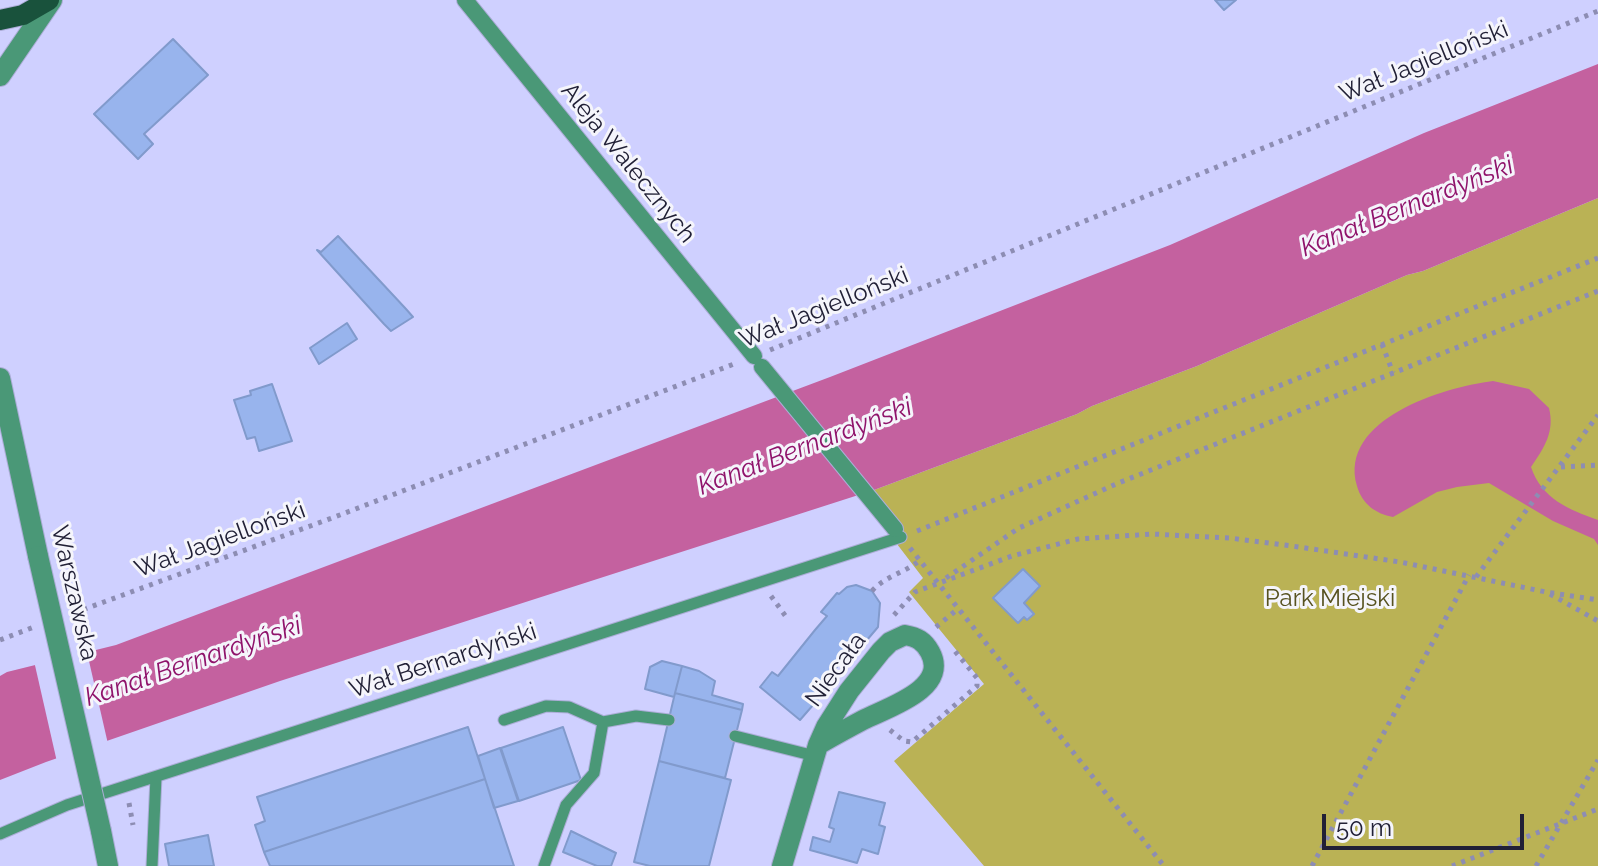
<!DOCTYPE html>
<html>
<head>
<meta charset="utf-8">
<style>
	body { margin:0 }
	#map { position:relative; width:1598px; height:866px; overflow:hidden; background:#cfd0ff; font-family:Raleway,sans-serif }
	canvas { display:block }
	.scale { position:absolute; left:1322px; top:814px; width:202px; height:36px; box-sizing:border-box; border:4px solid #212036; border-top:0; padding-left:10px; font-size:24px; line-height:28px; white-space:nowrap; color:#212036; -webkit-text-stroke:6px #f5f5fb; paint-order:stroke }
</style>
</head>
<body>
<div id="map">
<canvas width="1598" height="866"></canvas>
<div class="scale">50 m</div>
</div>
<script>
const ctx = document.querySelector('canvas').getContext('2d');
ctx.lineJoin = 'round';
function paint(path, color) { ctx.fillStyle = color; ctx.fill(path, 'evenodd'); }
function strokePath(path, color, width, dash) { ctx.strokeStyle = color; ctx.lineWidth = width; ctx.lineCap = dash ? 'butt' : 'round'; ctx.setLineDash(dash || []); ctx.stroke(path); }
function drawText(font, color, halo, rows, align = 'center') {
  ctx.font = font + ' Raleway,sans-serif'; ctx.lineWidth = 6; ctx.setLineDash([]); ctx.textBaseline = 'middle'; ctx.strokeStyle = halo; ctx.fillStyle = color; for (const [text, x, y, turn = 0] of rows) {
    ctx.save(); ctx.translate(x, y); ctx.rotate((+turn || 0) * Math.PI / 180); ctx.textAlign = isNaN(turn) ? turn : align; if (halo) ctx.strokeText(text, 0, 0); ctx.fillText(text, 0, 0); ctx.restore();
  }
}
paint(new Path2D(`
	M1598 198V866H984L894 761 984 684 909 592 923 578 887 531 902 525 874 490 1077 414 1092 406 1197 366 1407 275 1423 271Z`), '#bab255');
paint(new Path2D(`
	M1598 64V198L1423 271 1407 275 1197 366 1092 406 1077 414 874 490 280 681 46 762 0 780V676L7 672 116 645 830 377 1170 245 1424 133Z
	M1493 381 1529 389 1549 408C1555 432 1544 448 1531 467 1541 498 1569 510 1598 520V545L1594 539 1553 521 1489 483 1457 487 1437 492 1393 517C1376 514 1362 504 1357 486 1338 419 1444 387 1493 381Z`), '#c4619f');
paint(new Path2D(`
	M86 648 108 744 57 762 34 661Z`), '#cfd0ff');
const building = new Path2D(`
	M1215 0H1236L1224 10Z
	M173 39 208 75 144 134 153 144 138 159 94 114Z
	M338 236 406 309 413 317 391 331 384 324 317 250 321 252Z
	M347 323 357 339 319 364 310 348Z
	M272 384 292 441 259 451 255 437 247 439 234 400 251 395 250 391Z
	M1023 569 1040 586 1024 603 1034 614 1027 620 1024 617 1018 623 993 598Z
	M856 585 872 591 880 603 878 627 867 640 862 636 822 685 827 689 800 720 760 687 772 672 778 676 815 630 827 616 821 612 837 593 839 594 847 587Z
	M662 661 682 666 674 697 645 689 650 667Z
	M682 666 699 671 715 681 712 695 743 704 742 710 675 693Z
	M675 693 742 710 725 778 659 761Z
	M468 727 485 779 264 852 255 825 265 821 257 797Z
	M563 727 581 780 519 801 501 748Z
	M500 748 518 801 494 808 478 756Z
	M659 761 731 780 709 866H650L634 862Z
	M485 779 514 866H270L264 852Z
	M839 792 885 803 879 825 885 827 878 854 862 849 857 863 810 850 813 837 830 842 834 829 829 827Z
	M571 831 616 853 611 866H597L563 852Z
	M208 835 214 866H169L165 844Z`);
paint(building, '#98b4ed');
strokePath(building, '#819acc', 2);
const service = new Path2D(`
	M504 720 546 706 569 707 603 722 636 716 669 720
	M735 736 815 756
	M0 834 67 805 901 537
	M152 866 156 777
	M544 866 566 805 594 773 603 722`);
const pedestrian = new Path2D(`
	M465 0 754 356
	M762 367 895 529`);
const minor = new Path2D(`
	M782 866 818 745 826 727 849 691 881 651 890 642 905 635C917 637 924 641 930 652 950 689 886 708 863 720 848 728 833 736 818 745`);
const tertiary = new Path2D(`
	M0 76 52 0
	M0 378 38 556
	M101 831 108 866`);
const primary = new Path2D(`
	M0 20 23 15 49 0`);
strokePath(service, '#acadd7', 13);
strokePath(pedestrian, '#acadd7', 18);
strokePath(minor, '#acadd7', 22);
strokePath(tertiary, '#acadd7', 22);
strokePath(primary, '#acadd7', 22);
strokePath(new Path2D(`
	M1382 344 1393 373
	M770 350 1598 11
	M1561 467 1598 465
	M917 531 1598 258
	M910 548 1164 866
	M1476 577 1598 415
	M946 578 1019 528 1116 484 1598 291
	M872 591C885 576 905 573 920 560
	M1550 594 1598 621
	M771 596 787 618
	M74 613 332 518 734 364
	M894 615 915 592 1012 556 1078 539 1152 534 1230 538 1292 546 1400 562 1546 592 1598 600
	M936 627 959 608
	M0 640 34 627
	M890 730 904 741 912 742 977 686V678L954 650
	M129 803 133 825
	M1312 866 1469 575
	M1452 866 1598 809
	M1536 866 1598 760`), '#8d8db3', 5, [4, 6]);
strokePath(service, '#4a9877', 11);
strokePath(pedestrian, '#4a9877', 16);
strokePath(minor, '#4a9877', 20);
strokePath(tertiary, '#4a9877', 20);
strokePath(primary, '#19523c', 20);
const tertiaryBridge = new Path2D(`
	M38 556 101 831`);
strokePath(tertiaryBridge, '#acadd7', 22, []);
strokePath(tertiaryBridge, '#4a9877', 20);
drawText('24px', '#212036', '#f5f5fb', [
	["Wał Jagielloński",1424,62,-22],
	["Aleja Walecznych",628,163,51],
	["Wał Jagielloński",824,308,-22],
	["Wał Jagielloński",220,540,-20],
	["Warszawska",74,593,77],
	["Wał Bernardyński",443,661,-18],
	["Niecała",836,670,-54]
]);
drawText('24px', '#575220', '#f5f5fb', [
	["Park Miejski",1330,599]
]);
drawText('italic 26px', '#8f136b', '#f5f5fb', [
	["Kanał Bernardyński",1407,207,-22],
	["Kanał Bernardyński",805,447,-21],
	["Kanał Bernardyński",193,662,-19]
]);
</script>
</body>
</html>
